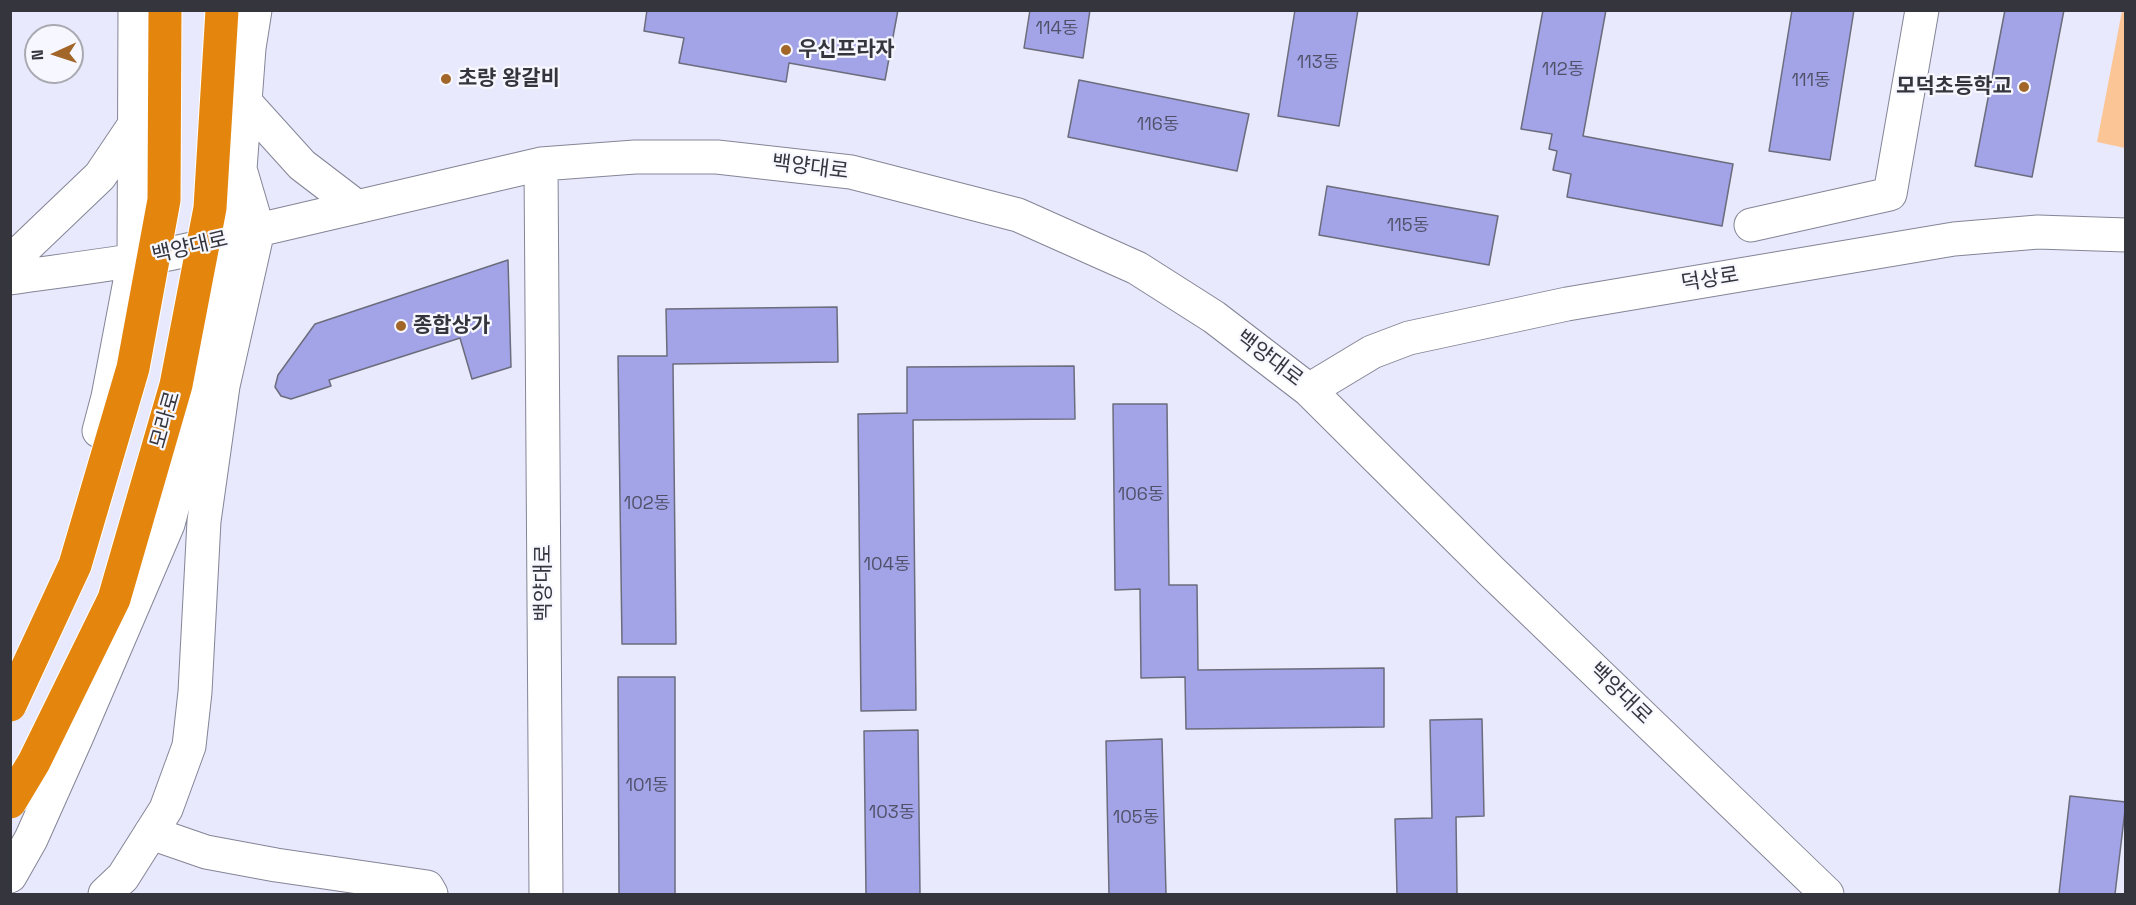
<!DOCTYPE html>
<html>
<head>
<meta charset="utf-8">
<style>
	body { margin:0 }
	#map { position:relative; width:2136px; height:905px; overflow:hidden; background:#e8e9fc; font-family:"Space Grotesk",sans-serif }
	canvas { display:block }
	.frame { position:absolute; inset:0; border:12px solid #35363d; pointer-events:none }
	.north { position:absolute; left:24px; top:24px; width:60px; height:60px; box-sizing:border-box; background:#f7f7ff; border:2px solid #a9aab1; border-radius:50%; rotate:267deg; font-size:16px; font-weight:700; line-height:24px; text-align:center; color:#35363d }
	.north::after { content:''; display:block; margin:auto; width:21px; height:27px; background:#a26629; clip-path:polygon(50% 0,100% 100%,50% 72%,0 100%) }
</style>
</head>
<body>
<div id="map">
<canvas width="2136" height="905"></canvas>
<div class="frame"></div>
<div class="north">N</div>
</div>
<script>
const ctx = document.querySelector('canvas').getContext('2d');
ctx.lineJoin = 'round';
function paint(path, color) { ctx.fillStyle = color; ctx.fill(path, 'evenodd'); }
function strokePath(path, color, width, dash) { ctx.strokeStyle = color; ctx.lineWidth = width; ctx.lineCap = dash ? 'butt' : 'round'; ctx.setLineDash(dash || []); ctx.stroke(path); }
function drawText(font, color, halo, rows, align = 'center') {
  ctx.font = font + ' "Space Grotesk","Noto Sans KR",sans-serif'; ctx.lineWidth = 4.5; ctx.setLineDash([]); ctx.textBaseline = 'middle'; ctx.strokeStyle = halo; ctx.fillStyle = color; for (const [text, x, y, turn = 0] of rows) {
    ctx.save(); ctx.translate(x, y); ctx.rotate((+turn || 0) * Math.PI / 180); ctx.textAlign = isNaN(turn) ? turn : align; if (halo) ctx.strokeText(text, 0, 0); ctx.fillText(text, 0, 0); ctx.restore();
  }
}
paint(new Path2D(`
	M2122 11H2126L2125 148 2097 142Z`), '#fcc596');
const building = new Path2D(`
	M647 10H898L885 80 789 63 786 82 679 63 684 38 644 31Z
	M1030 10H1090L1083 58 1024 48Z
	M1295 10H1358L1339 126 1278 116Z
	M1543 10H1606L1583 136 1733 164 1722 226 1567 197 1571 174 1553 170 1557 151 1549 149 1552 134 1521 129Z
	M1792 10H1854L1830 160 1769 151Z
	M2005 10H2064L2032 177 1975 166Z
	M1079 80 1249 114 1237 171 1068 137Z
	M1327 186 1498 216 1489 265 1319 235Z
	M508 260 511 367 472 379 460 338 329 380 331 386 291 399 281 396 275 387 278 375 315 324Z
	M837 307 838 362 673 364 676 644H622L618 356H667L666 309Z
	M1074 366 1075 419 913 420 916 710 861 711 858 414 907 413V367Z
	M1113 404H1167L1169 585H1197L1198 670 1384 668V727L1186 729 1185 677 1141 678 1140 589 1115 590Z
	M618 677H675V894H619Z
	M1482 719 1484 816 1456 817 1457 894H1397L1395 819 1432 818 1430 720Z
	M918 730 920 894H866L864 731Z
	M1162 739 1166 894H1109L1106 741Z
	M2070 796 2126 802 2115 894H2059Z`);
paint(building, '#a3a3e8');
strokePath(building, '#6b6c7c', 1.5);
const street = new Path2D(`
	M1751 225 1890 194 1922 10
	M151 833 206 852 276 865 427 887 431 894`);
const secondary = new Path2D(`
	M245 102 302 165 357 207
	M541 164 546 894
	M10 262 100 176 135 124
	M10 278C94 266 179 258 258 230L541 164 635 157H717L851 172 1018 215 1137 268 1214 317 1309 390 1491 571 1827 894
	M1309 390 1372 352 1409 338 1567 304 1954 239 2038 232 2126 235
	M99 431 108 397 134 260 135 10
	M10 876 31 839 77 736 168 524 199 408 214 319 222 242 240 170
	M105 894 123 877 166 809 189 746 195 692 204 521 223 386 258 230 240 169 249 48 255 10`);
strokePath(street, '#848596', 35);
strokePath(secondary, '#848596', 35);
strokePath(street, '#fff', 33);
strokePath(secondary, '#fff', 33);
const highwayBridge = new Path2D(`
	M10 705 75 565 133 368 164 200 165 10
	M10 802 34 762 114 599 176 385 210 208 222 10`);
strokePath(highwayBridge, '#fff', 35, []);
strokePath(highwayBridge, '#e4850d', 33);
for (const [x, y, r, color] of [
	[786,50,6,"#a26629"],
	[446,79,6,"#a26629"],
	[2024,87,6,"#a26629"],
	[401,326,6,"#a26629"]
]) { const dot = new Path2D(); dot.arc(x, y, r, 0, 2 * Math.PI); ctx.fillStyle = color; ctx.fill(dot); strokePath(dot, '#f7f7ff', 2); }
drawText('18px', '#505168', null, [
	["114동",1057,29],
	["113동",1318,63],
	["112동",1563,70],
	["111동",1811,81],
	["116동",1158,125],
	["115동",1408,226],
	["106동",1141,495],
	["102동",647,504],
	["104동",887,565],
	["101동",647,786],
	["103동",892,813],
	["105동",1136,818]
]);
drawText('bold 21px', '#35363d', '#f7f7ff', [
	["우신프라자",798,50],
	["초량 왕갈비",458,79],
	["모덕초등학교",2012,87,"right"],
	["종합상가",413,326]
], 'left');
drawText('21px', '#35363d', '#f7f7ff', [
	["백양대로",810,168,7],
	["백양대로",190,248,-13],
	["덕상로",1710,280,-9],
	["백양대로",1269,359,37],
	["모라로",166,420,-74],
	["백양대로",544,583,-90],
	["백양대로",1620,694,44]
]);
</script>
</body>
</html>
